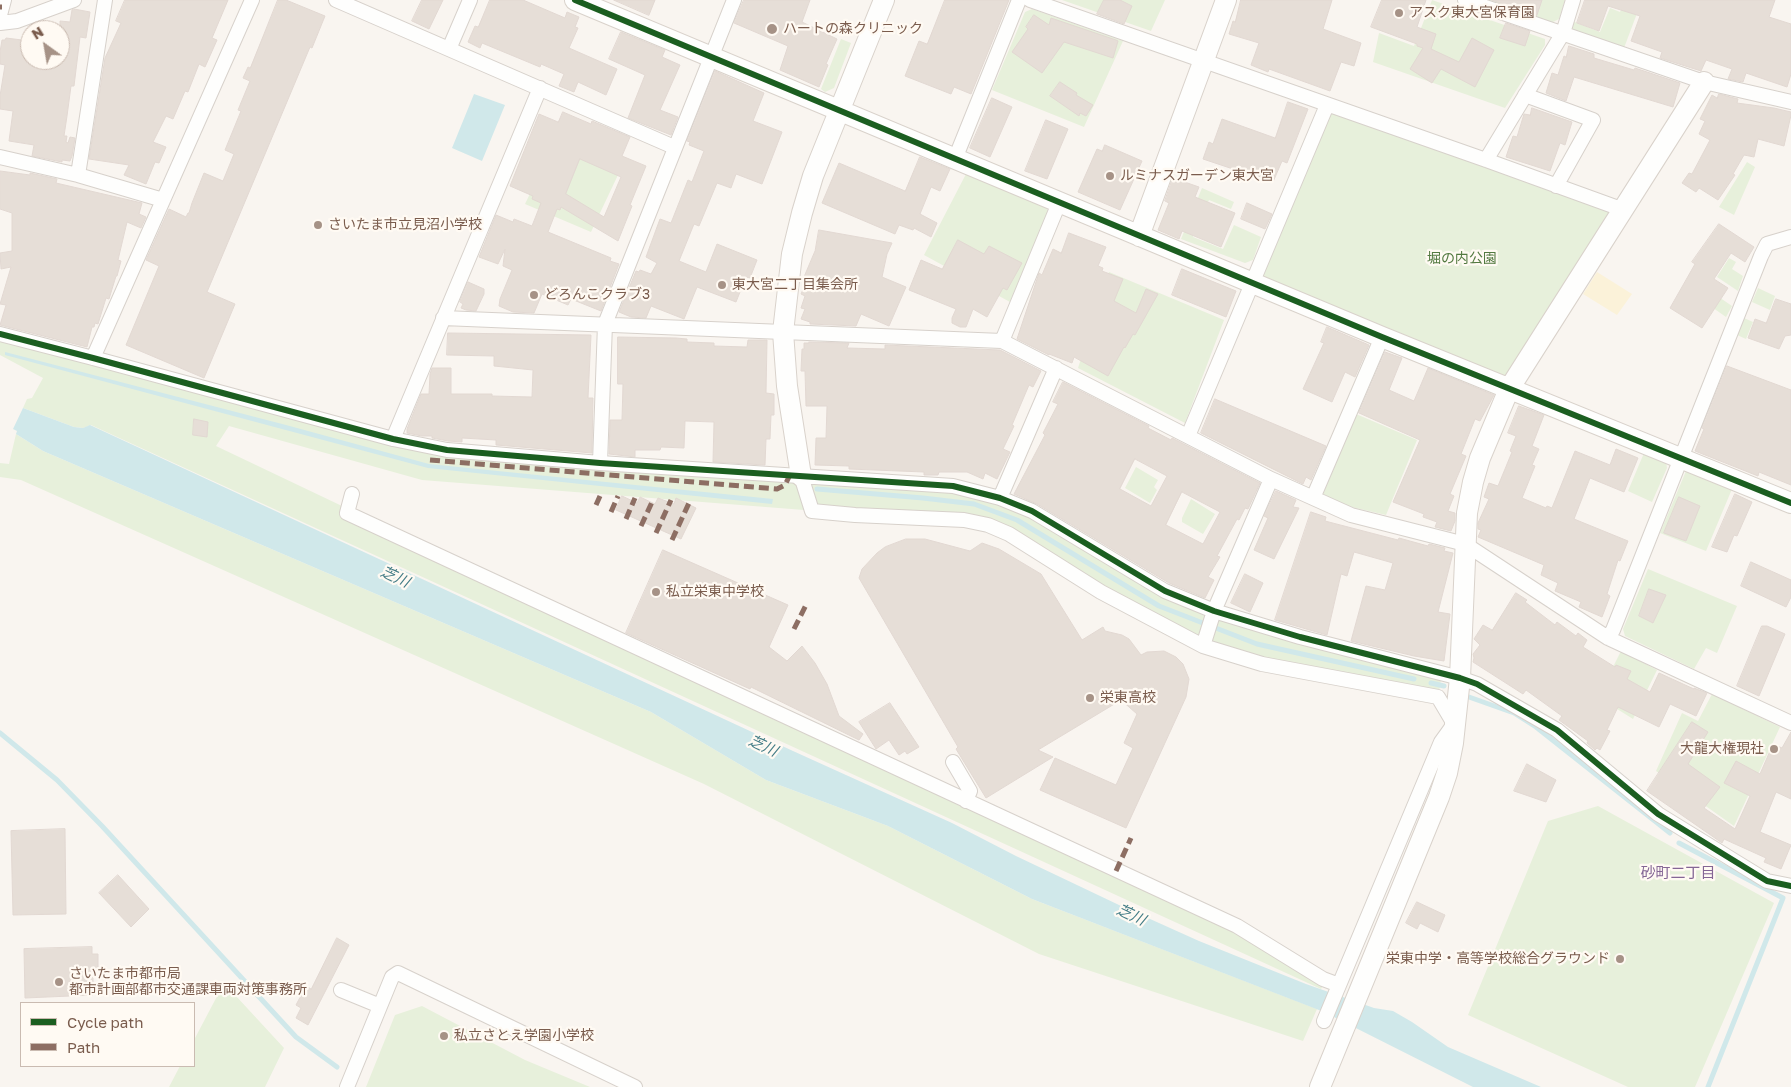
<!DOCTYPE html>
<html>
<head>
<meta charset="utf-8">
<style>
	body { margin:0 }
	#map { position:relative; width:1791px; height:1087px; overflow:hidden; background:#f9f5f0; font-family:"Golos Text",sans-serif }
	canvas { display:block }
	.legend { position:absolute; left:20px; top:1002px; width:175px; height:65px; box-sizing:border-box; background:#fffaf3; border:1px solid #cabbb1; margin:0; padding:6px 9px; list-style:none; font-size:15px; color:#7a5c4d }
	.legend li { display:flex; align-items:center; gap:10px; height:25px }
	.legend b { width:25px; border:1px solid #cabbb1 }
	.north { position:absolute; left:20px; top:20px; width:50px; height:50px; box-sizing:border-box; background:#fffaf3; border:1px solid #cabbb1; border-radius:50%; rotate:328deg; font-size:14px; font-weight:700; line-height:20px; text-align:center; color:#7a5c4d }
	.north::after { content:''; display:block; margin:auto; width:18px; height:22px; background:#a69286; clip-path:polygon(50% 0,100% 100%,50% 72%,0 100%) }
</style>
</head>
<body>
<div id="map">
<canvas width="1791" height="1087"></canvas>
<ul class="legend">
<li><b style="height:6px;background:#1b5e20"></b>Cycle path</li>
<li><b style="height:6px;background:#8d6e63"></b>Path</li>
</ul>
<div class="north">N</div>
</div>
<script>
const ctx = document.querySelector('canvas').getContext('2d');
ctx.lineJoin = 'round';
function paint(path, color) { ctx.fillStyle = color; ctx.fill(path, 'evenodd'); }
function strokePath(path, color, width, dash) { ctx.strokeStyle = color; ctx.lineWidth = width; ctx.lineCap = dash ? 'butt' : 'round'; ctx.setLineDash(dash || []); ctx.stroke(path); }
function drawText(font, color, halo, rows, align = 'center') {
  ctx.font = font + ' "Golos Text","Noto Sans JP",sans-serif'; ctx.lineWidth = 4.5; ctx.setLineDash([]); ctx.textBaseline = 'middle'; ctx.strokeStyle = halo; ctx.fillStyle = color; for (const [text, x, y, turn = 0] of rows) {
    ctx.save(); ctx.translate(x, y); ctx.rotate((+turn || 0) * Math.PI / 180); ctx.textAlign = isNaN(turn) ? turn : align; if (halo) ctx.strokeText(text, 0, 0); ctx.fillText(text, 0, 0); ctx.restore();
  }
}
paint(new Path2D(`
	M1062 0H1165L1151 31Z
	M1432 0 1545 39V45L1505 108 1373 62 1379 33 1414 46Z
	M1484 0H1565L1559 19 1551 23Z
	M1625 0H1642L1624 48 1570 29 1572 21 1600 32 1610 8 1620 12Z
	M1032 9 1123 41 1084 127 992 90 1025 12Z
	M841 39 851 43 834 88 825 92 821 89Z
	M1327 105 1624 210 1509 389 1252 283Z
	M558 136 626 158 591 232 525 204Z
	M1747 162 1755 167 1734 215 1719 207Z
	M966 174 1045 204 1048 211 1010 302 924 255Z
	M1202 188 1234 202 1231 209 1209 200 1193 237 1223 249 1234 225 1261 237 1253 260 1245 263 1181 239Z
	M1729 258 1736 262 1732 269 1743 276 1738 291 1717 277Z
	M1109 272 1224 320 1185 423 1078 368Z
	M1758 288 1775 296 1770 310 1752 302Z
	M1713 293 1732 306 1726 317 1706 303Z
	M1744 318 1753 322 1746 339 1737 335Z
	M0 334 393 439 793 480 799 486 804 510 422 480 229 426 216 446 1245 936 1324 984 1321 989 91 425 83 428 74 427 23 408 27 399 32 398 43 378 0 355Z
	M1356 414 1417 440 1386 515 1343 505 1323 494Z
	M16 434 43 451 651 712 766 780 888 826 1032 899 1317 1009 1303 1041 1039 954 704 784 21 480 0 477V463L9 464Z
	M1644 453 1666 461 1667 468 1652 502 1628 491Z
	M1136 467 1158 480 1154 487 1157 490 1150 503 1125 488Z
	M1686 471 1732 489 1706 551 1660 533Z
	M801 476 1000 498 1165 591 1442 674 1438 697 1203 646 988 525 812 511Z
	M1191 499 1215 514 1203 534 1182 522V518Z
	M1648 569 1737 606 1717 653 1706 648 1694 669 1625 636 1623 629Z
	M1621 651 1657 670 1633 719 1598 697Z
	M1712 694 1780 727 1734 826 1656 771 1682 713 1698 721Z
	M1598 806 1774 903 1695 1087H1628L1468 1015 1548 821Z
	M224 983 284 1048 265 1087H169L180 1066H194V1040Z
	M422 1006 525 1060 590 1087H366L395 1015Z`), '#e7f0db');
paint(new Path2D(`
	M1597 272 1632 294 1617 315 1583 294Z`), '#fbf2d9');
paint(new Path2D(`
	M474 94 505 105 482 161 452 148Z
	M5 352 286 425 429 464 773 499 772 504 428 468 5 355Z
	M23 408 74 427 83 428 90 425 793 751 952 823 1016 856 1119 905 1199 941 1306 984 1374 1008 1393 1011 1412 1022 1448 1047 1541 1087H1473L1324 1012 1032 899 888 826 766 780 651 712 43 451 16 434 17 431 13 429Z`), '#d0e8ea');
strokePath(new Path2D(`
	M817 489 923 498 974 504 1017 520 1159 606 1257 644 1414 679
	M1431 683 1444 686
	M1469 697 1514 713 1536 727 1670 833
	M0 733 57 780 102 826 296 1037 337 1067
	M1679 843 1783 898 1708 1087`), '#d0e8ea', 5);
const building = new Path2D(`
	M125 0H228L212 38 217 40 205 67 199 64 188 92 185 91 173 119 166 116 153 142 166 147 159 163 155 162 146 184 124 175 129 165 89 159 105 58 121 23 116 21Z
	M278 0H286L325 16 312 48 310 47 207 292 235 304 204 378 126 345 159 266 146 260 169 209 186 217 188 213H189L192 203 204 173 223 181 234 154 225 150 241 111 238 110 250 81 243 78 248 67 250 68Z
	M422 0H443L429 29 412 21Z
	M490 0H523L565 18 567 12 579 17 575 27 578 28 569 48 617 69 606 95 578 82 574 92 559 86 564 74 541 64 540 67 482 43 480 48 468 42 475 26 478 27Z
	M614 0H655L649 15Z
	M744 0H810L802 22 837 39 826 64 828 65 819 87 780 70 788 46 734 23Z
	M945 0H1009L971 94 954 87 951 94 905 76 919 41 927 44Z
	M1104 0H1120L1132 6 1124 24 1097 14Z
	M1241 0H1332L1323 29 1361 43 1354 66 1341 62 1330 91 1269 69 1268 72 1251 65 1259 43 1229 34 1233 21 1235 22Z
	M1382 0H1426L1417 27 1436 34 1431 49 1459 62 1472 38 1494 50 1475 87 1441 69 1432 83 1410 69 1423 48 1417 46V44L1371 27Z
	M1492 0H1542L1537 15Z
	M1585 0H1775L1769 17 1791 24V74L1787 87 1746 73 1743 82 1728 79 1732 69 1706 60 1701 71 1660 58 1662 52 1631 41 1640 16 1608 6 1599 31 1577 23Z
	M74 9 90 12 86 38 80 37 74 86H71L67 116 64 136H67L66 142 68 143 70 137 75 138 72 156 70 161 62 160V162L32 156 34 145 9 141 13 111 0 109V96L5 65 0 64V52L2 40H5L6 38 30 41V60H60V21L70 22 72 10Z
	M1034 15 1049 25 1051 18 1116 40 1118 41 1113 58 1064 42 1042 73 1012 52 1028 29 1026 27Z
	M1506 23 1530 31 1525 46 1500 38Z
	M621 32 665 50 662 57 680 65 660 110 678 117 671 135 628 118 645 75 609 59Z
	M1569 46 1594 54V58L1634 70 1635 68 1680 83 1673 107 1574 77 1566 101 1546 93 1552 73 1558 75 1564 56 1566 57Z
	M715 71 764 93 753 121 782 132 762 184 736 174 731 188 717 183 699 226 694 224 679 261 706 272 717 244 757 260 750 278 746 277 736 302 697 287 684 319 651 306 646 318 631 317 619 312 636 271 639 272 640 270 651 274 657 263 646 257 660 219 671 223 688 180 692 182 704 151 689 145 690 142 687 141Z
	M1060 82 1077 93 1076 95 1093 105 1086 116 1080 113 1079 116 1050 96Z
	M1719 94 1738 99 1737 103 1774 108 1791 112V115L1784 146 1758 139 1754 157 1744 155 1733 174 1735 175 1718 200 1699 188 1696 192 1682 183 1689 173 1692 174 1710 140 1699 134 1705 121 1700 119 1712 95 1717 98Z
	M992 98 1012 107 990 157 970 148Z
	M1288 102 1308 109 1287 163 1282 161 1273 182 1240 169 1239 171 1203 159 1209 142 1213 144 1222 119 1275 138Z
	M1532 108 1572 122 1565 145 1560 143 1550 171 1506 157 1513 136 1517 137 1524 114 1530 115Z
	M563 112 591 124 592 121 630 137 622 156 646 166 630 205 632 206 618 241 561 207 560 210 557 209 548 232 611 258 610 261 619 264 601 311 571 299 568 305 542 294 534 313 513 312 499 306 500 299 512 270 503 266 505 249 498 264 479 257 496 215 513 222 514 219 532 226 541 203 532 199 533 196 510 186 539 114 558 122ZM580 159 621 177 604 217 566 194Z
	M1046 120 1068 129 1047 179 1025 171Z
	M1105 145 1142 161 1120 210 1078 192 1097 149 1102 151Z
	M920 157 950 169 940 191 931 187 920 214 937 223 931 237 914 228 913 230 899 225 895 234 822 203 839 163 905 191Z
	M0 171 30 175V173L57 179 56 183 142 203 139 214 146 217 141 228 127 222 118 260 121 261 117 276H116L109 299 106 298 98 324 95 323 94 327H92L87 347 0 325 6 305 0 304 11 267 1 269 0 253 12 251V213L0 209Z
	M1173 178 1199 187 1195 197 1235 213 1221 247 1182 231 1179 239 1158 230 1169 203 1165 201Z
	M1247 203 1272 214 1265 229 1241 219Z
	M1719 224 1754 247 1745 262 1731 253 1714 279 1728 288 1702 328 1670 308 1695 264 1692 262Z
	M819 230 892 243 887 254 882 277 906 287 889 326 861 314 856 326 810 324V322L801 319 805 309 801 308 805 296 801 294 808 278 804 277 815 251Z
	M1069 233 1106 247 1098 266 1103 268 1102 271 1123 279 1114 301 1136 313 1146 289 1158 294 1135 335 1133 334 1125 348 1124 347 1108 376 1074 357 1072 363 1049 354V355L1017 339 1039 273 1042 275 1053 249 1061 253Z
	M958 240 984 254 989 246 1022 263 1007 290 1003 288 987 317 973 309 966 327H960L952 323V318L956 309 909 290 921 260 942 269Z
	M1182 269 1236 291 1226 317 1172 295Z
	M468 282 484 289V294L476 311 466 310 461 308 463 304 460 302Z
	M1776 299 1791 304V335L1785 336 1779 349 1748 338 1755 319 1766 323Z
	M1327 327 1369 345 1355 377 1345 372 1332 402 1303 389 1324 343 1321 342Z
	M448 333 591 335 588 398H593L592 453 496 445V440L462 438V442L448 441 432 438V436H422L407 433V429L421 394H429L430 374 432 368H451V394H492V396L532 397 533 370 494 366V356L447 355Z
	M618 337 676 338 687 339V342L714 343V346L747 347 748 340H767L766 393 774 394V415H771L770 439H766L765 465 713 462 714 422 685 421 684 448 661 447 660 450H635V457L609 454 610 420H622L623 384H618Z
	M809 342 849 343 847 348 885 349V345L1000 350 1041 371 1033 387 1029 385 1012 425 1014 426 1003 449 1010 452 997 479 985 473 983 479 967 472H939L938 475H924V472L849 469V466L815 465 816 438H826L827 406H806L805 371H801L802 349H804V343H809Z
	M1385 352 1402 358 1389 390 1414 401 1428 368 1494 395 1480 421 1475 419 1461 454 1466 456 1450 494 1454 496 1448 511 1455 513V521L1451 531 1435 527 1437 522 1423 517 1424 514 1393 502 1420 440 1359 413Z
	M1727 366 1791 390V485L1759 472 1758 476 1695 451 1704 429 1702 428Z
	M1063 382 1149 426 1148 428 1171 440 1172 438 1260 483 1248 509 1245 508 1239 520 1237 519 1217 556 1220 557 1208 577 1214 580 1205 598 1169 583 1037 504 1014 494 1045 435 1043 433 1058 404 1053 402ZM1135 459 1167 476 1151 506 1120 489ZM1182 492 1220 512 1203 544 1166 525Z
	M1215 399 1326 446 1311 480 1306 477 1303 484 1201 433Z
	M1519 406 1544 415 1532 446 1539 449 1532 465 1535 466 1522 498 1546 508 1547 506 1552 508 1575 451 1610 465 1616 449 1638 458 1624 492 1590 478 1574 519 1628 541 1620 561 1618 560 1607 594 1610 596 1602 617 1579 607 1581 602 1555 591 1558 583 1541 575 1544 565 1478 537 1481 530 1478 529V523L1489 499 1484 497 1489 483 1498 486 1512 452 1510 451 1516 436 1508 433Z
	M194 419 208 422 207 437 193 435Z
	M1276 491 1296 500 1293 507 1299 508 1274 559 1254 550 1268 518 1264 516Z
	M1735 494 1752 502 1737 536 1734 535 1727 552 1712 547Z
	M622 496 637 503 640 497 655 504 658 498 674 504 676 498 696 508 681 539 616 510Z
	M1679 497 1700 506 1686 541 1664 533Z
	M1311 512 1326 517 1325 521 1398 540 1399 538 1428 546 1429 544 1445 548 1444 551 1453 553 1438 612 1450 614 1444 661 1414 656 1351 641 1366 586 1385 590 1393 563 1354 552 1347 576 1341 574 1327 635 1275 620Z
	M906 539H925L970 551 982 543 999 549 1041 574 1082 640 1103 627 1105 631 1122 635 1129 639 1141 655 1147 652 1164 651 1176 657 1183 664 1189 679 1186 697 1126 828 1040 790 1055 758 1116 785 1133 748 1124 743 1137 714 1121 700 1038 750 1053 757 986 798 956 749 958 747 859 578 862 569 877 553 885 547Z
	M663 550 788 605 769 647 787 661 802 646 815 663 827 684 839 716 863 734 859 740 751 687 750 689 626 633Z
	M1751 562 1791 580V597L1786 607 1741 586Z
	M1245 574 1263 583 1250 612 1231 603Z
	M1649 589 1666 595 1653 623 1639 616Z
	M1516 593 1527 600 1525 602 1555 625 1557 622 1576 636 1578 633 1587 640 1583 647 1615 667 1616 665 1631 671 1627 679 1650 692 1659 673 1694 689V688L1707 693 1696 716 1670 704 1659 727 1618 707 1607 730 1610 731 1600 750 1597 748 1595 750 1587 743 1588 741 1559 720 1562 716 1526 690 1523 694 1473 662 1474 658 1473 654 1480 645 1474 639 1483 625 1492 630Z
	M1762 626H1767L1785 634 1759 696 1737 686Z
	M890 703 919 747 907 754 905 751 899 755 889 740 876 749 859 722Z
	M1692 722 1708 732 1688 764 1720 787 1704 808 1735 829 1750 796 1724 783 1736 761 1760 774 1773 744 1782 748 1791 732V799L1776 792 1760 832 1791 845 1781 869 1764 862 1766 858 1724 839 1722 843 1647 791Z
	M1527 764 1556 780 1546 802 1514 791Z
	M65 829 66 914 13 915 11 831Z
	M118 875 149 909 131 927 99 893Z
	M1417 902 1445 915 1438 932 1420 923 1417 929 1406 923Z
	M337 938 349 945 308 1025 296 1018 301 1008 296 1005 306 986 311 989Z
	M92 947V954H98V968H93V995L25 998 24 949Z`);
paint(building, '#e6ded7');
strokePath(building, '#e2d8d2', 1);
const street = new Path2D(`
	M336 0 674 147
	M1030 0 1486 160 1624 210
	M1465 0 1704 82 1791 102
	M0 15 4 0
	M0 23 17 21 74 0
	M449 49 470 0
	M1525 95 1593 120 1556 186
	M0 157 78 175 163 200
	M955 159 1019 0
	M1486 160 1563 33 1573 0
	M78 175 105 0
	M443 318 1002 341 1271 479 1351 515 1465 544 1608 638 1791 723
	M0 334 93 358 393 439 447 450 600 463 953 486 1000 498 1032 511 1165 591 1214 611 1300 637 1460 678 1477 684 1557 730 1658 814 1767 881 1791 886
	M1002 341 1059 203
	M93 358 252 0
	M1188 436 1327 105
	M393 439 540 88
	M600 463 605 324 734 0
	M801 476 812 511 855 515 964 520 988 525 1009 534 1101 592 1203 646 1262 664 1438 697 1454 724 1441 742 1324 1021
	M352 494 347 513 1237 926 1323 979 1339 985
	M1000 498 1056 368
	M1313 498 1382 337
	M1608 638 1613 630 1761 256 1767 244 1791 237
	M1203 646 1214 611 1271 479
	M953 762 970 791 966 801
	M341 990 380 1006
	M347 1087 392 977 398 973 635 1087`);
const secondary = new Path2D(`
	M575 0 1382 337 1791 503
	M1139 236 1226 0
	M801 476 787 386 783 332 792 254 802 213 813 176 884 0
	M1320 1087 1439 797 1447 773 1453 743 1460 678 1467 513 1473 482 1480 458 1509 389 1704 82`);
strokePath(street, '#d7d1cb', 16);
strokePath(secondary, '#d9d2cb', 22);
strokePath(street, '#fefefd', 14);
strokePath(secondary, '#fefefd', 20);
strokePath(new Path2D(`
	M0 7H2
	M430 460 777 489 785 485 790 475
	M596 505 600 496
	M611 512 618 496
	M626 519 635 498
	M641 526 653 500
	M656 533 671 500
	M672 540 689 503
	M794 629 807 603
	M1116 871 1131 838`), '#8d6e63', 5, [10, 5]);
strokePath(new Path2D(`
	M575 0 1382 337 1791 503
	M0 334 93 358 393 439 447 450 600 463 953 486 1000 498 1032 511 1165 591 1214 611 1300 637 1460 678 1477 684 1557 730 1658 814 1767 881 1791 886`), '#1b5e20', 6);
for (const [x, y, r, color] of [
	[1399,13,5,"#a69286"],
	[772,29,6,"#a69286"],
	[1110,176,5,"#a69286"],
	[318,225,5,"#a69286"],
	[722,285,5,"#a69286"],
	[534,295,5,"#a69286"],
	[656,592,5,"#a69286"],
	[1090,698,5,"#a69286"],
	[1774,749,5,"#a69286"],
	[1620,959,5,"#a69286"],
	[59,982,5,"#a69286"],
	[444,1036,5,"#a69286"]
]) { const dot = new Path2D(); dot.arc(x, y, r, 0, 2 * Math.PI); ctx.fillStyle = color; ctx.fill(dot); strokePath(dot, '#fffaf3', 2); }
drawText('14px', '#7a5c4d', '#fffaf3', [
	["アスク東大宮保育園",1409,13],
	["ハートの森クリニック",783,29],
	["ルミナスガーデン東大宮",1120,176],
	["さいたま市立見沼小学校",328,225],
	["東大宮二丁目集会所",732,285],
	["どろんこクラブ3",544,295],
	["私立栄東中学校",666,592],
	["栄東高校",1100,698],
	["大龍大権現社",1764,749,"right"],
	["栄東中学・高等学校総合グラウンド",1610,959,"right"],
	["さいたま市都市局",69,974],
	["都市計画部都市交通課車両対策事務所",69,990],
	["私立さとえ学園小学校",454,1036]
], 'left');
drawText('14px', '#537a41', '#fffaf3', [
	["堀の内公園",1462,259]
]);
drawText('italic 15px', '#437c86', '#fffaf3', [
	["芝川",395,577,25],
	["芝川",763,746,25],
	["芝川",1131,915,25]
]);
drawText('15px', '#846695', '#fffaf3', [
	["砂町二丁目",1678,873]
]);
</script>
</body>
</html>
